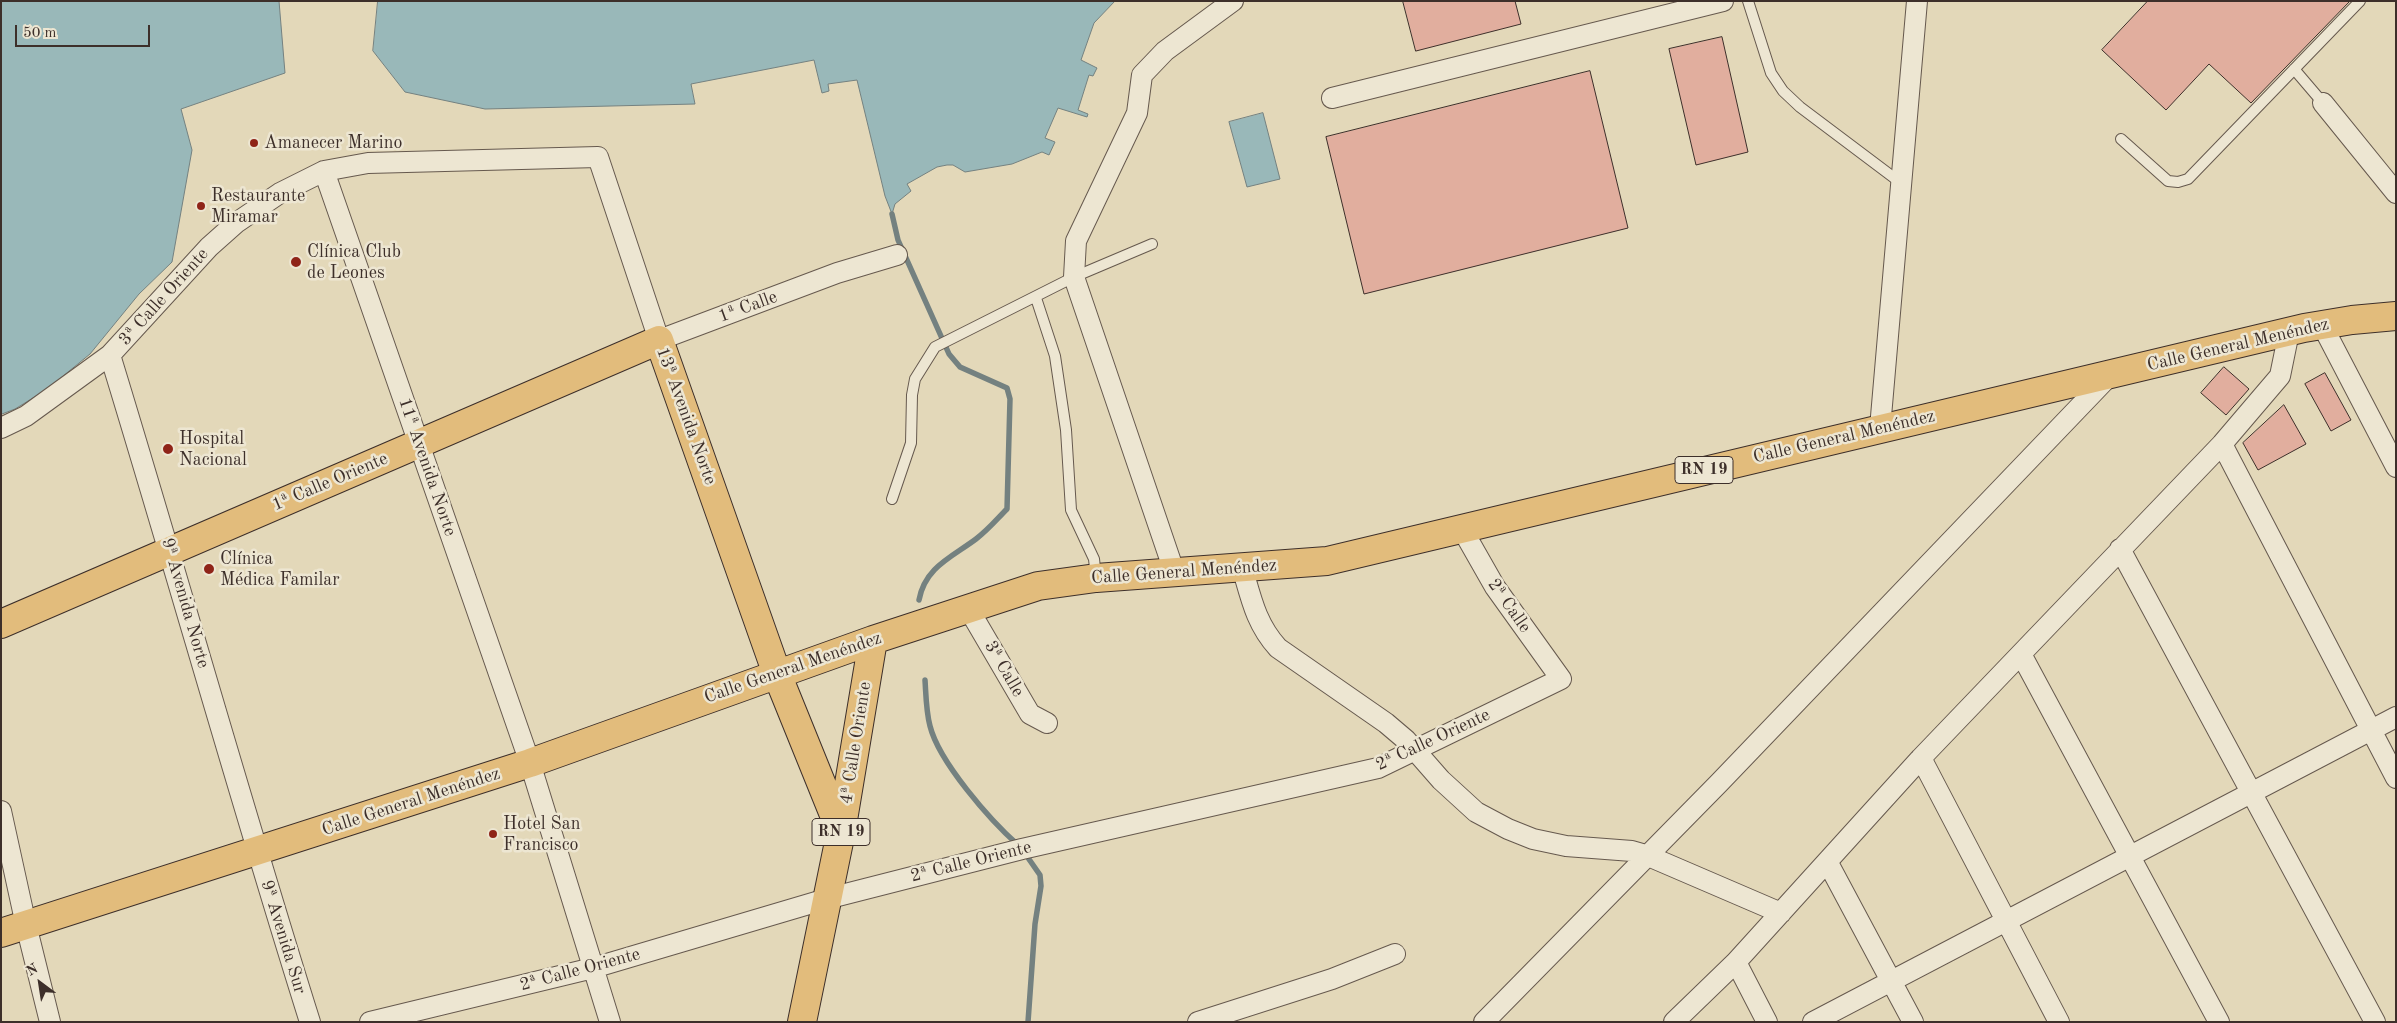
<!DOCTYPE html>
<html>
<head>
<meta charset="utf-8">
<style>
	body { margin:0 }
	#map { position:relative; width:2397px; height:1023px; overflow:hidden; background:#e3d8b9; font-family:"Old Standard TT",serif }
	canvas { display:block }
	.frame { position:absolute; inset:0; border:2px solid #3d2f2a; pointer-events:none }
	.north { position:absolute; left:15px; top:958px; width:50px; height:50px; -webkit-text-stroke:4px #ede6d2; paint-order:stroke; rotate:329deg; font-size:14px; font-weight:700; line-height:20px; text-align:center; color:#3d2f2a }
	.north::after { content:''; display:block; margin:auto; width:18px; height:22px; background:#3d2f2a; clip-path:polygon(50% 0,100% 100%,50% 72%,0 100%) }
	.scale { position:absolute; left:15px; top:25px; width:135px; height:22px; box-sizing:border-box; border:2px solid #3d2f2a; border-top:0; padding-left:6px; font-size:15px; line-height:18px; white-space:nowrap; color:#3d2f2a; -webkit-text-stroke:4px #ede6d2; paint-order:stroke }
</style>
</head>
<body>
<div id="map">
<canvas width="2397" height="1023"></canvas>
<div class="frame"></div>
<div class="north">N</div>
<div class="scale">50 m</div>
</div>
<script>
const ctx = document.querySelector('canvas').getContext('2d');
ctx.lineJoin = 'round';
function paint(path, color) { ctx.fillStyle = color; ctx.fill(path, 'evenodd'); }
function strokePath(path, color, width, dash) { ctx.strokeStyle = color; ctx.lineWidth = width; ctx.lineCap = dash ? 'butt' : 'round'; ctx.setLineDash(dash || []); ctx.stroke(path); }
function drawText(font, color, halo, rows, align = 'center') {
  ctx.font = font + ' "Old Standard TT",serif'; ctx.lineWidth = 5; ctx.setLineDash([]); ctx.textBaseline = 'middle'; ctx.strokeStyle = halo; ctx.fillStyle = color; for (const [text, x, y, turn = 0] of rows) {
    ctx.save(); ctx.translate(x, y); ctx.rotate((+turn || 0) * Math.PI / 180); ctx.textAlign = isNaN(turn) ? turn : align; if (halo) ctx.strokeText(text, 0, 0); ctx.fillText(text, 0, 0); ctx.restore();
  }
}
const water = new Path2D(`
	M1 1H279L285 73 181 109 192 150 172 262 139 294 90 354 46 390 15 409 2 414Z
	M378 1H1115L1094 23 1081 60 1097 68 1093 76 1089 75 1078 110 1088 114 1087 117 1058 108 1045 138 1055 142 1049 155 1042 152 1012 164 965 172 953 165H947L937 167 907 184 911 191 895 204 892 214 885 196 857 80 828 84 829 91 822 93 814 60 691 84 695 104 485 109 405 92 373 51Z
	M1263 113 1280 179 1247 187 1229 122Z`);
paint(water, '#99b8b9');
strokePath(water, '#748180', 1);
strokePath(new Path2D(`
	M892 214 898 240 949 354 960 367 1007 388 1010 399 1007 509C997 519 988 530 976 539 952 557 925 567 919 600
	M925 680C926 695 926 711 930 726 939 762 990 820 1018 845
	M1024 852 1040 875 1041 886 1035 924 1028 1022`), '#748180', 5.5);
const building = new Path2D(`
	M1403 1H1515L1521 24 1416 51Z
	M2148 1H2350L2251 103 2209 64 2166 110 2102 50Z
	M1722 37 1748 152 1696 165 1669 49Z
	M1590 71 1628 228 1364 294 1326 137Z
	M2224 367 2249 389 2226 415 2201 393Z
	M2325 373 2351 420 2331 431 2305 384Z
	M2284 405 2306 444 2258 470 2243 443Z`);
paint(building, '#e1ae9e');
strokePath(building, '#3d2f2a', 1);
const service = new Path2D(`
	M1748 1 1771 73 1783 91 1800 107 1901 183
	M2294 69 2323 103
	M2121 139 2168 181 2178 182 2188 179 2360 1
	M1036 298 1055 356 1066 430 1071 510 1094 559 1096 577
	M892 499 911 443 912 395 915 379 935 347 1074 277 1152 244`);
const minor = new Path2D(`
	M1332 98 1723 1
	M2323 103 2396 193
	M324 171 530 763 610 1022
	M2322 325 2396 467
	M110 355C178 577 240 800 310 1022
	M1 428 26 416 110 355 209 247 236 223 280 193 324 171 368 163 598 157 659 340 837 273 897 255
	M1880 428 1917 1
	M2222 444 2396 778
	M2120 549 2375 1022
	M1242 567C1251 598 1256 624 1278 648L1386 723 1406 740 1441 780 1476 812 1508 829 1533 839 1566 846 1632 851 1646 855 1781 913
	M1174 571 1074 277 1076 241 1137 113 1142 75 1165 51 1233 1
	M968 608 1030 714 1047 723
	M2021 654 2219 1022
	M1921 758 2059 1022
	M1 811 26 925 50 1022
	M1828 863 1913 1022
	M1736 962 1767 1022
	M370 1022 593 968 826 899 1022 849 1378 768 1561 679 1495 587 1462 529
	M1198 1022 1332 979 1395 954
	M1484 1022 1719 783 2111 374
	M1674 1022 1736 962 1921 758 2222 444 2280 376 2289 332
	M1813 1022 2396 717`);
const primary = new Path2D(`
	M1 624 659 340 777 674 841 832
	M1 933 530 763 873 640 1038 586 1096 578 1327 561 2304 328 2352 320 2396 316
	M802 1022 841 832 873 640`);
strokePath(service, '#66594e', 12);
strokePath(minor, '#66594e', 22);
strokePath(primary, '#3d2f2a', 30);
strokePath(service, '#ede6d2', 10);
strokePath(minor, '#ede6d2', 20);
strokePath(primary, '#e2bc7c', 28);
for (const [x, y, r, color] of [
	[254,143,5,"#8f2418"],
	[201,206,5,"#8f2418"],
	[296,262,6,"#8f2418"],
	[168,449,6,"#8f2418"],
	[209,569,6,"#8f2418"],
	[493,834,5,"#8f2418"]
]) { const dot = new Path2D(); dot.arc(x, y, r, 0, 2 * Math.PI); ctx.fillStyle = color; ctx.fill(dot); strokePath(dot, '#ede6d2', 2); }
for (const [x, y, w] of [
	[1704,470,58],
	[841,832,58]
]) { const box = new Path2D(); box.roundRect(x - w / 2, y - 13.5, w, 27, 4); ctx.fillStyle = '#ede6d2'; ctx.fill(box); strokePath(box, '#3d2f2a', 1); }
drawText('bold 16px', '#3d2f2a', null, [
	["RN 19",1704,470],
	["RN 19",841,832]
]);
drawText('18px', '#3d2f2a', '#ede6d2', [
	["Amanecer Marino",264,143],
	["Restaurante",211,196],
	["Miramar",211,217],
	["Clínica Club",307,252],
	["de Leones",307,273],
	["Hospital",179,439],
	["Nacional",179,460],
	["Clínica",220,559],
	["Médica Familar",220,580],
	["Hotel San",503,824],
	["Francisco",503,845]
], 'left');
drawText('18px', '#3d2f2a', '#ede6d2', [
	["3ª Calle Oriente",164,297,-48],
	["1ª Calle",748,307,-20],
	["Calle General Menéndez",2238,345,-13],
	["13ª Avenida Norte",686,416,70],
	["Calle General Menéndez",1844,437,-13],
	["11ª Avenida Norte",427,467,71],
	["1ª Calle Oriente",330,482,-23],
	["Calle General Menéndez",1184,572,-4],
	["9ª Avenida Norte",185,603,74],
	["2ª Calle",1509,606,55],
	["Calle General Menéndez",793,668,-19],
	["3ª Calle",1004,669,60],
	["2ª Calle Oriente",1433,740,-25],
	["4ª Calle Oriente",856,743,-81],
	["Calle General Menéndez",411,802,-18],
	["2ª Calle Oriente",971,862,-14],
	["9ª Avenida Sur",283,937,73],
	["2ª Calle Oriente",580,970,-15]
]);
</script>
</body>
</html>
